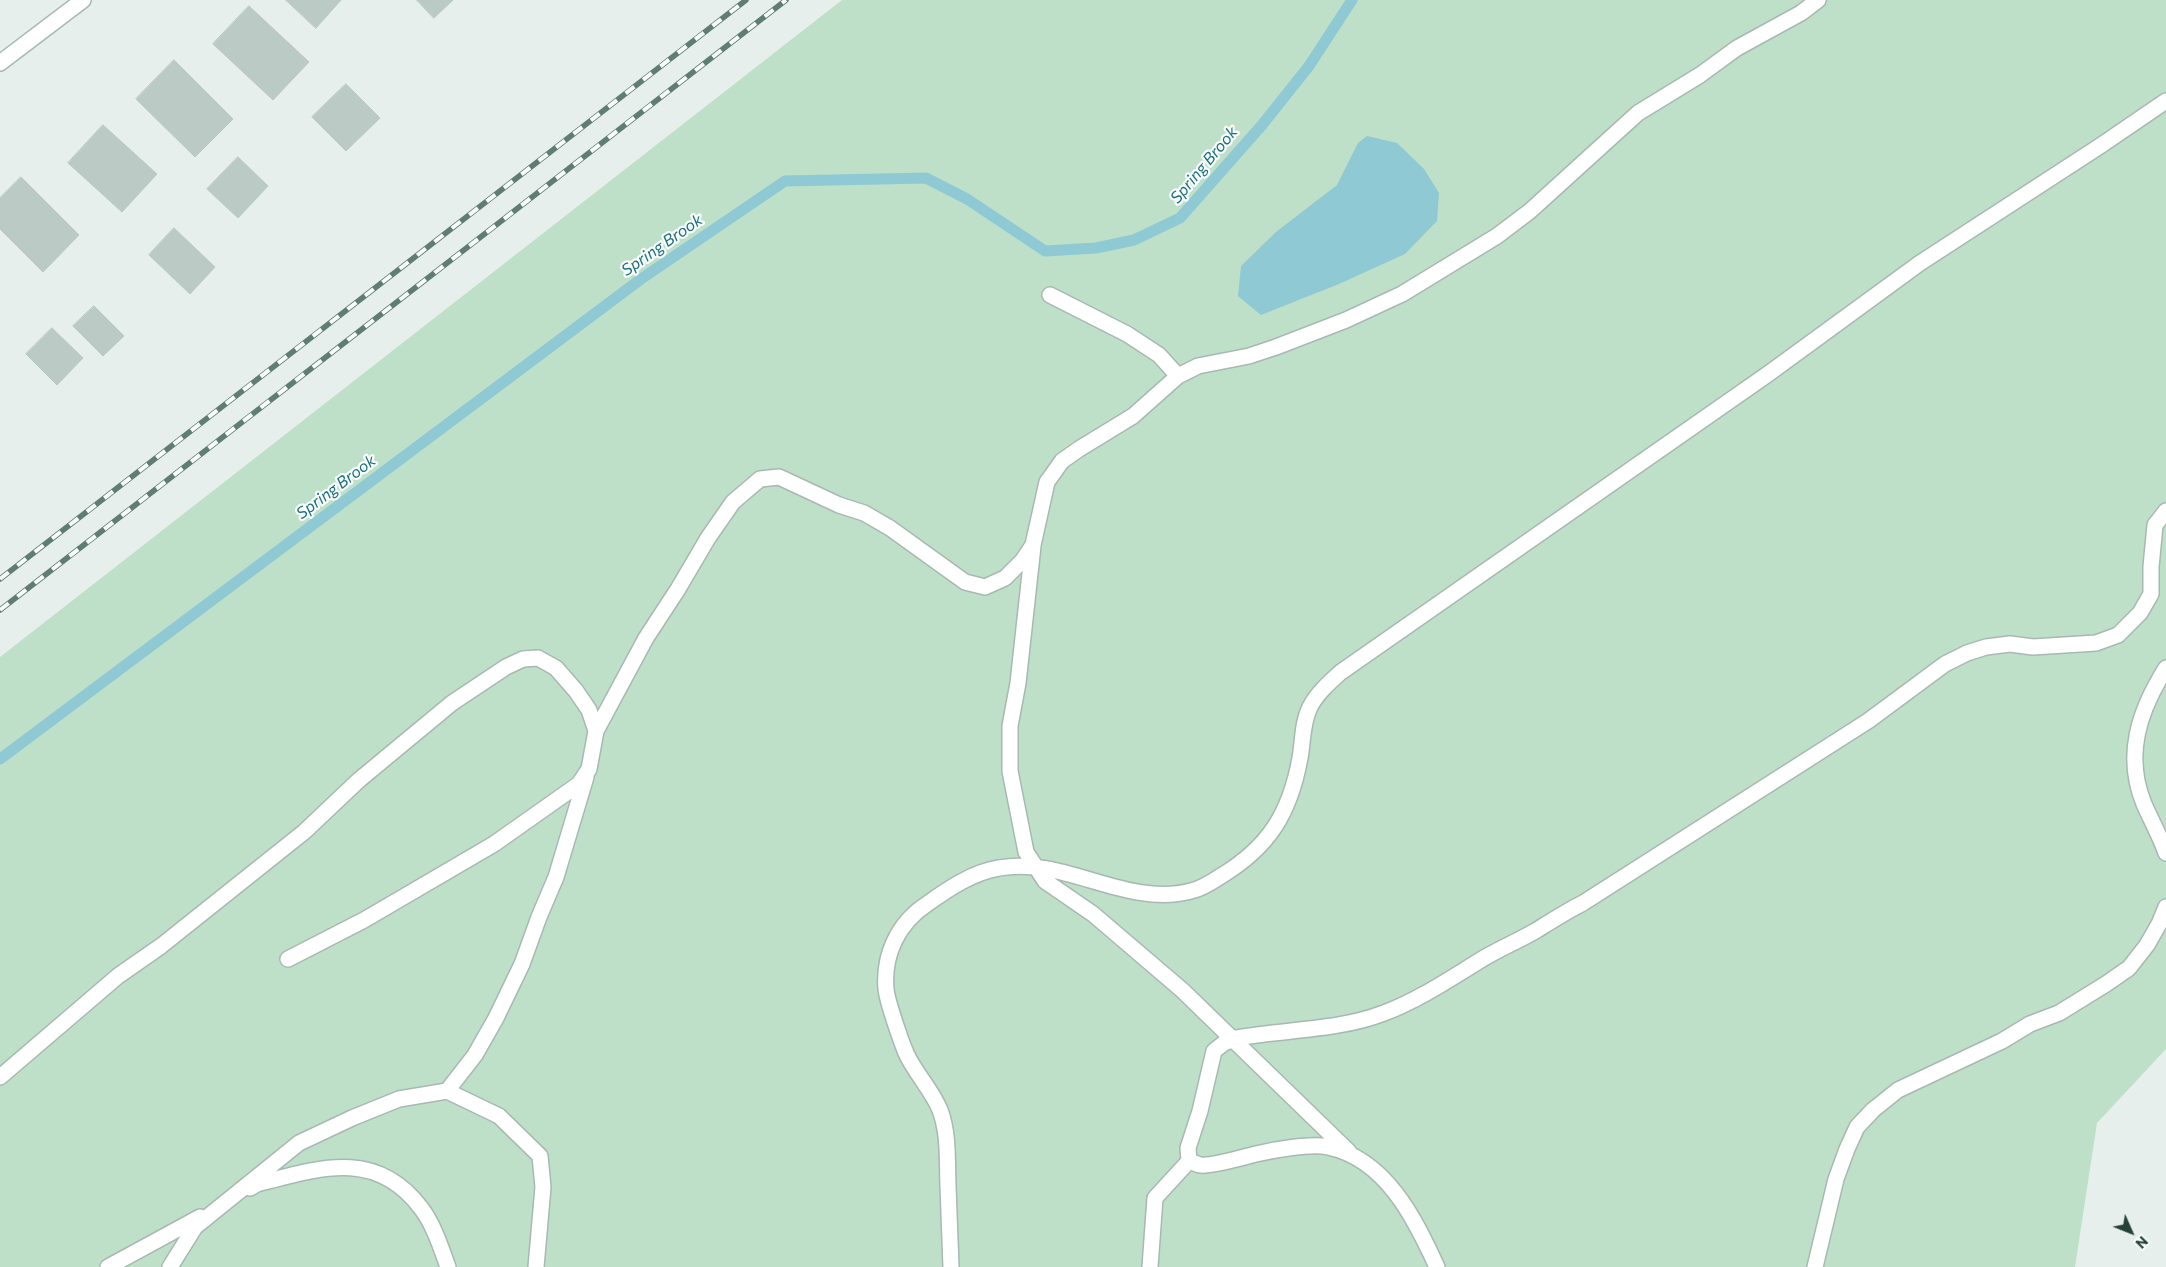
<!DOCTYPE html>
<html>
<head>
<meta charset="utf-8">
<style>
	body { margin:0 }
	#map { position:relative; width:2166px; height:1267px; overflow:hidden; background:#e6efeb; font-family:Commissioner,sans-serif }
	canvas { display:block }
	.north { position:absolute; left:2106px; top:1207px; width:50px; height:50px; -webkit-text-stroke:4px #f7fbf9; paint-order:stroke; rotate:134deg; font-size:14px; font-weight:700; line-height:20px; text-align:center; color:#24423a }
	.north::after { content:''; display:block; margin:auto; width:18px; height:22px; background:#24423a; clip-path:polygon(50% 0,100% 100%,50% 72%,0 100%) }
</style>
</head>
<body>
<div id="map">
<canvas width="2166" height="1267"></canvas>
<div class="north">N</div>
</div>
<script>
const ctx = document.querySelector('canvas').getContext('2d');
ctx.lineJoin = 'round';
function paint(path, color) { ctx.fillStyle = color; ctx.fill(path, 'evenodd'); }
function strokePath(path, color, width, dash) { ctx.strokeStyle = color; ctx.lineWidth = width; ctx.lineCap = dash ? 'butt' : 'round'; ctx.setLineDash(dash || []); ctx.stroke(path); }
function drawText(font, color, halo, rows, align = 'center') {
  ctx.font = font + ' Commissioner,sans-serif'; ctx.lineWidth = 4.5; ctx.setLineDash([]); ctx.textBaseline = 'middle'; ctx.strokeStyle = halo; ctx.fillStyle = color; for (const [text, x, y, turn = 0] of rows) {
    ctx.save(); ctx.translate(x, y); ctx.rotate((+turn || 0) * Math.PI / 180); ctx.textAlign = isNaN(turn) ? turn : align; if (halo) ctx.strokeText(text, 0, 0); ctx.fillText(text, 0, 0); ctx.restore();
  }
}
paint(new Path2D(`
	M842 0H2166V1049L2097 1123 2075 1267H0V657Z`), '#bfe0c8');
paint(new Path2D(`
	M1367 136 1397 143 1424 169 1439 193 1437 221 1405 254 1339 284 1261 315 1238 296 1241 266 1276 232 1337 185 1358 143Z`), '#8ec9d4');
strokePath(new Path2D(`
	M0 759 641 279 785 181 926 178 967 199 1045 251 1096 248 1134 240 1180 218 1262 125 1309 66 1352 0`), '#8ec9d4', 11);
const building = new Path2D(`
	M286 0H341L316 28Z
	M417 0H453L434 18Z
	M249 6 309 62 273 100 213 44Z
	M174 60 233 119 195 157 136 99Z
	M346 84 380 118 346 151 312 117Z
	M103 125 157 174 122 212 68 163Z
	M238 157 268 186 238 218 207 189Z
	M21 177 79 235 43 272 0 229V198Z
	M174 228 215 267 190 294 149 255Z
	M94 306 124 336 103 356 73 326Z
	M52 328 83 358 57 385 26 354Z`);
paint(building, '#bbcac4');
strokePath(building, '#b8c9c2', 1);
const lane = new Path2D(`
	M1050 295 1127 334 1159 355 1178 376
	M1033 546 1018 683 1010 726V771L1026 852 1045 881 1093 914 1182 990 1349 1152
	M2166 668C2139 711 2124 755 2144 804 2151 820 2160 836 2166 853
	M596 731 646 638 678 589 708 538 733 502 760 479 779 477 839 505 864 513 890 528 965 582 985 587 1005 578 1023 560 1033 545 1047 482 1062 461 1079 449 1133 416 1178 376 1198 366 1249 356 1276 347 1346 320 1402 294 1497 236 1530 211 1638 113 1700 75 1737 48 1801 13 1818 0
	M0 1077 118 976 161 946 304 832 359 780 452 703 506 667 523 659 538 658 556 668 576 691 589 710 596 731 589 769 579 784 494 844 364 920 288 959
	M447 1091 475 1055 496 1018 522 964 539 917 556 877 586 777
	M250 1188 257 1184C319 1168 376 1148 421 1208 434 1225 441 1248 448 1267
	M108 1267 200 1217
	M170 1267 195 1227 299 1143 352 1118 399 1099 447 1091 499 1116 540 1156 543 1187 536 1267
	M951 1267C950 1240 949 1213 948 1186 947 1161 949 1134 940 1110 932 1090 915 1073 906 1053 901 1041 887 1001 886 989 883 955 898 923 927 904 948 889 973 872 999 868 1064 856 1126 908 1191 891 1201 889 1212 882 1221 876 1269 847 1290 813 1300 758 1303 742 1302 723 1310 707 1317 693 1330 682 1341 672L1768 374 1920 263 2100 146 2166 101
	M1150 1267 1155 1198 1189 1161
	M1437 1267C1415 1219 1386 1159 1328 1147 1311 1143 1273 1150 1256 1154 1244 1157 1210 1167 1200 1165 1196 1164 1193 1162 1189 1161L1188 1148 1200 1111 1214 1051 1224 1043 1237 1038C1286 1029 1337 1031 1384 1013 1419 1000 1451 978 1484 958 1501 948 1520 940 1537 930 1553 920 1567 911 1583 903L1868 721 1945 664 1967 653 1986 647 2010 644 2033 647 2096 643 2118 635 2140 613 2151 594V567L2155 525 2166 511
	M1815 1267 1836 1179 1847 1149 1857 1127 1873 1110 1898 1090 2002 1041 2030 1024 2059 1013 2106 984 2129 968 2147 945 2159 924 2166 907`);
const street = new Path2D(`
	M0 63 83 0`);
strokePath(lane, '#a8b8b2', 18);
strokePath(street, '#a8b8b2', 18);
strokePath(lane, '#fff', 15);
strokePath(street, '#fff', 15);
const rail = new Path2D(`
	M0 579 746 0
	M0 610 786 0`);
strokePath(rail, '#5f7d75', 5.5);
strokePath(rail, '#f7fbf9', 4, [11]);
drawText('italic 16px', '#1c6f80', '#f7fbf9', [
	["Spring Brook",1204,165,-50],
	["Spring Brook",662,245,-35],
	["Spring Brook",336,487,-37]
]);
</script>
</body>
</html>
